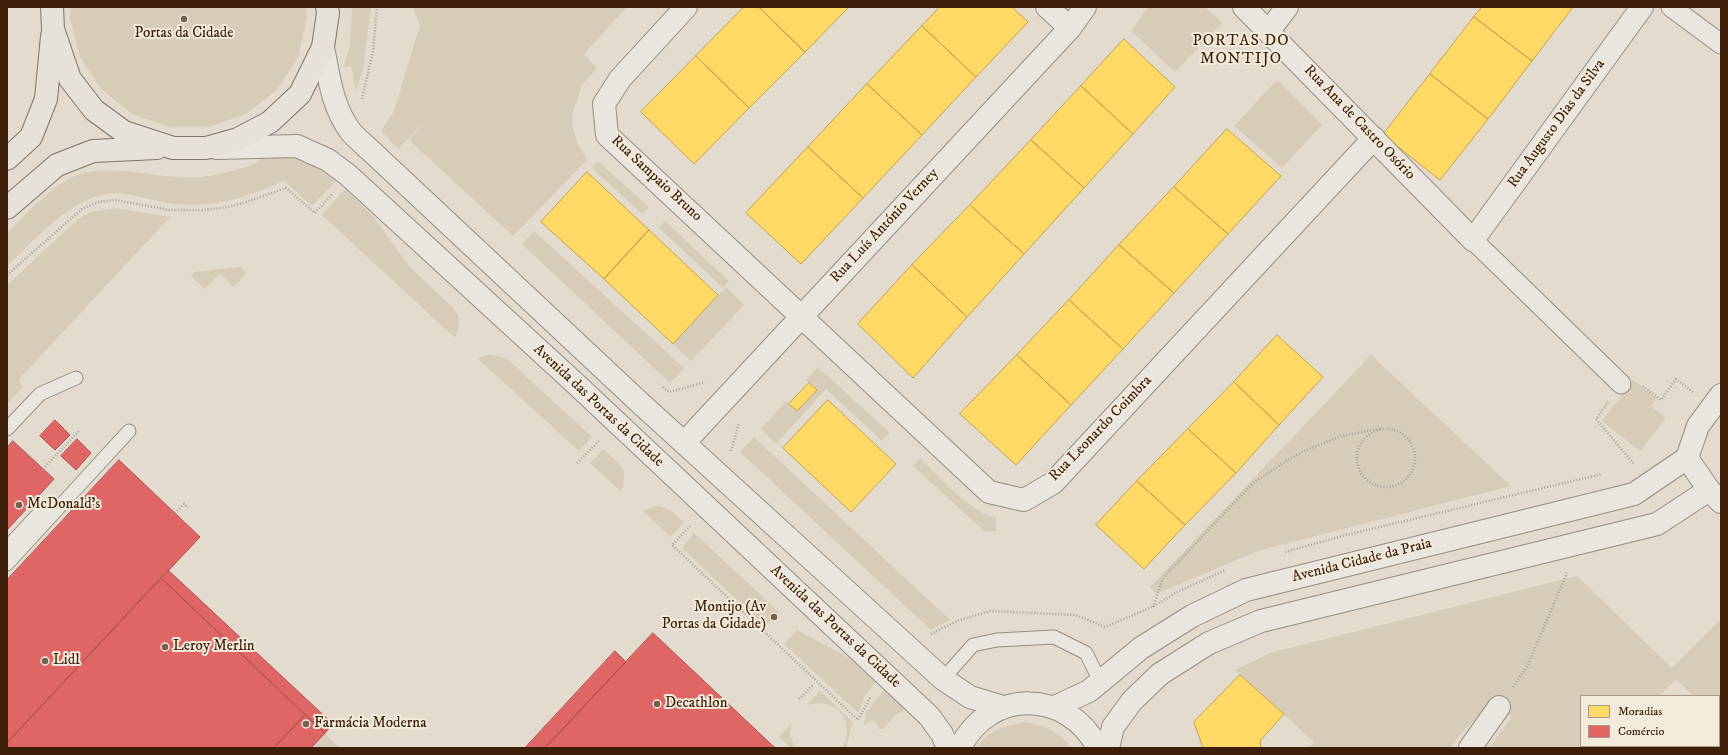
<!DOCTYPE html>
<html>
<head>
<meta charset="utf-8">
<style>
	body { margin:0 }
	#map { position:relative; width:1728px; height:755px; overflow:hidden; background:#e3dcce; font-family:"IM FELL DW Pica",serif }
	canvas { display:block }
	.frame { position:absolute; inset:0; border:8px solid #3c1e09; pointer-events:none }
	.legend { position:absolute; left:1580px; top:695px; width:140px; height:52px; box-sizing:border-box; background:#f2eada; border:1px solid #a99886; margin:0; padding:5px 7px; list-style:none; font-size:12px; color:#3c1e09 }
	.legend li { display:flex; align-items:center; gap:8px; height:20px }
	.legend b { width:20px; border:1px solid #a99886 }
</style>
</head>
<body>
<div id="map">
<canvas width="1728" height="755"></canvas>
<div class="frame"></div>
<ul class="legend">
<li><b style="height:11px;background:#ffd966"></b>Moradias</li>
<li><b style="height:11px;background:#e06666"></b>Comércio</li>
</ul>
</div>
<script>
const ctx = document.querySelector('canvas').getContext('2d');
ctx.lineJoin = 'round';
function paint(path, color) { ctx.fillStyle = color; ctx.fill(path, 'evenodd'); }
function strokePath(path, color, width, dash) { ctx.strokeStyle = color; ctx.lineWidth = width; ctx.lineCap = dash ? 'butt' : 'round'; ctx.setLineDash(dash || []); ctx.stroke(path); }
function drawText(font, color, halo, rows, align = 'center') {
  ctx.font = font + ' "IM FELL DW Pica",serif'; ctx.lineWidth = 4; ctx.setLineDash([]); ctx.textBaseline = 'middle'; ctx.strokeStyle = halo; ctx.fillStyle = color; for (const [text, x, y, turn = 0] of rows) {
    ctx.save(); ctx.translate(x, y); ctx.rotate((+turn || 0) * Math.PI / 180); ctx.textAlign = isNaN(turn) ? turn : align; if (halo) ctx.strokeText(text, 0, 0); ctx.fillText(text, 0, 0); ctx.restore();
  }
}
paint(new Path2D(`
	M71 7H306L307 19 298 57 277 90 246 114 209 127H170L132 114 101 89 80 57 70 18Z
	M352 7H371L363 70 356 91 351 66 343 67 350 46Z
	M413 7H627L584 54 597 68 582 85 573 112 572 125 578 144 587 160 513 236 409 140 427 120 398 149 381 131 394 111 420 25Z
	M1148 7H1205L1222 23 1175 72 1131 31Z
	M1277 80 1322 125 1282 168 1234 126Z
	M285 155C305 161 320 167 336 181L312 206 284 181C248 197 216 208 176 204 151 202 122 187 98 196 61 208 34 241 7 266V233C28 213 54 181 83 173 114 166 148 175 180 177 201 179 222 174 242 168 249 166 260 162 263 157Z
	M598 161 649 207 642 214 592 168Z
	M345 189 373 216 408 265 451 306 458 315 459 325 455 338 322 215Z
	M116 208 170 217 21 377 19 381 23 387 7 404V285L77 220 90 212Z
	M665 221 729 281 723 288 659 228Z
	M534 231 684 368 670 383 522 244Z
	M240 267 245 272 244 276 234 287 220 273 205 289 191 276 194 272Z
	M726 287 744 305 691 361 673 344Z
	M488 354 506 358 592 437 579 451 478 359Z
	M1371 355 1511 486 1258 551 1156 594 1150 587Z
	M818 367 890 433 882 441 826 389 776 444 761 429 786 401 797 411 816 390 806 380Z
	M1633 380 1657 398 1651 406 1666 418 1640 451 1602 421Z
	M754 437 950 620 931 630 740 452Z
	M603 449C619 463 630 469 621 492L590 463Z
	M920 458C941 478 969 511 996 518V531L985 532 913 466Z
	M660 506 672 511 684 523 670 537 643 511 652 507Z
	M694 533 779 612 765 627 682 548Z
	M1577 576 1672 668 1721 619V724L1719 722V696H1693L1676 679 1660 696H1581V746H1612L1610 748H1488L1512 717 1499 707 1490 704 1458 737 1451 748H1308L1314 742 1235 670 1270 653Z
	M797 630 853 660 875 682 865 696 858 713 784 644Z
	M884 690 904 707 903 711 894 716 883 729H879L874 720 864 725 866 712Z
	M820 691 853 722 846 748H842C857 721 836 696 807 705Z
	M1027 722C1048 727 1058 731 1072 748H976C988 730 1006 725 1027 722Z
	M791 724 790 735 795 748H791L779 737Z
	M325 733 339 748H311Z`), '#d7ccb8');
const homes = new Path2D(`
	M744 7H759L805 52 749 108 696 56Z
	M759 7H849L805 52Z
	M940 7H1012L1028 22 976 77 922 26Z
	M1482 7H1573L1532 61 1474 17Z
	M1474 17 1532 61 1488 119 1430 74Z
	M922 26 976 77 922 135 867 84Z
	M1124 39 1175 87 1133 134 1081 86Z
	M696 56 749 108 694 164 641 112Z
	M1430 74 1488 119 1440 180 1383 135Z
	M867 84 922 135 863 198 808 147Z
	M1081 86 1133 134 1084 188 1031 140Z
	M1227 129 1281 176 1228 234 1174 187Z
	M1031 140 1084 188 1024 254 970 205Z
	M808 147 863 198 801 264 746 213Z
	M587 172 649 230 604 279 541 222Z
	M1174 187 1228 234 1174 293 1119 245Z
	M970 205 1024 254 967 317 912 265Z
	M649 230 718 295 673 344 604 279Z
	M1119 245 1174 293 1123 349 1069 300Z
	M912 265 967 317 913 378 858 324Z
	M1069 300 1123 349 1071 405 1017 355Z
	M1277 335 1323 377 1279 425 1234 382Z
	M1017 355 1071 405 1016 465 960 414Z
	M1234 382 1279 425 1236 473 1188 429Z
	M809 383 817 390 797 411 789 404Z
	M828 400 896 464 851 512 783 448Z
	M1188 429 1236 473 1185 525 1137 481Z
	M1137 481 1185 525 1144 569 1096 525Z
	M1240 675 1284 714 1260 741 1261 748H1203L1194 722Z`);
paint(homes, '#ffd966');
strokePath(homes, '#c4a14a', 1);
const shops = new Path2D(`
	M55 420 70 435 55 450 40 436Z
	M77 439 91 453 76 470 61 456Z
	M13 441 54 479 7 530V448Z
	M119 460 200 537 7 743V580Z
	M168 570 333 724 325 733 161 578Z
	M161 578 305 715 274 748H7V743Z
	M653 633 773 746 776 748H545Z
	M615 651 626 662 545 748H525Z
	M305 715 325 733 311 748H274Z`);
paint(shops, '#e06666');
strokePath(shops, '#af504a', 1);
const service = new Path2D(`
	M7 429 40 394 76 378
	M7 548 42 510 59 507
	M7 564 129 431
	M943 679 973 645 997 640 1054 637 1086 653 1100 681`);
const pedestrian = new Path2D(`
	M1671 7 1721 44
	M1473 240 1621 384`);
const minor = new Path2D(`
	M686 7 620 79 604 104 607 135 989 492 1024 500 1053 483 1374 138
	M1047 7 1070 28
	M1244 7 1473 240 1642 7
	M1269 31 1287 7
	M1721 395 1698 426 1687 458 1709 490 1721 502
	M684 443 1070 28 1085 7
	M1055 707 1089 691 1141 648 1192 616 1246 590 1634 494 1687 458
	M1108 748 1113 727 1132 701 1160 674 1209 643 1261 621 1657 524 1709 490
	M1470 748 1499 707`);
const tertiary = new Path2D(`
	M323 47C329 77 332 107 351 132 357 139 365 145 371 151L638 401 943 679 970 697 1003 707
	M216 148 297 146 328 160 348 175 577 385 929 716 942 734 948 748
	M960 748C989 688 1068 689 1098 748`);
const primary = new Path2D(`
	M52 7 53 29 70 79 94 110 124 132 173 148H206L238 139 270 122 300 94 323 47 328 13 327 7
	M7 159 31 137 46 99 52 36
	M7 208 57 165 93 151 157 148`);
strokePath(service, '#978e84', 15);
strokePath(pedestrian, '#978e84', 21);
strokePath(minor, '#978e84', 24);
strokePath(tertiary, '#978e84', 24);
strokePath(primary, '#7e756b', 24);
strokePath(new Path2D(`
	M362 99 373 51 377 7
	M7 275 82 209 98 202 115 200 169 210H203L228 207 243 203 286 188 315 213 332 194
	M1643 386 1661 400 1676 379 1693 392
	M663 387 669 392 705 382
	M1608 402 1596 419 1634 464
	M1357 458a29 29 0 1 1 58 0a29 29 0 1 1-58 0Z
	M731 451 739 423
	M577 463 599 441
	M43 469 79 431
	M175 513 184 504 188 508
	M690 526 672 545 858 720 871 696
	M1285 552 1346 535 1602 474
	M1153 607 1163 578 1252 484 1286 461 1306 450 1342 436 1382 428
	M931 634 957 621 990 611 1076 615 1105 627 1152 607 1179 591 1226 570
	M1513 687 1528 665 1567 573
	M799 699 813 685`), '#a8a29a', 2.5, [1, 2]);
strokePath(service, '#e9e5df', 13);
strokePath(pedestrian, '#e9e5df', 19);
strokePath(minor, '#e9e5df', 22);
strokePath(tertiary, '#e9e5df', 22);
strokePath(primary, '#e6e1d9', 22);
for (const [x, y, r, color] of [
	[184,19,4,"#76604e"],
	[19,505,4,"#76604e"],
	[774,617,4,"#76604e"],
	[165,647,4,"#76604e"],
	[45,661,4,"#76604e"],
	[657,704,4,"#76604e"],
	[306,724,4,"#76604e"]
]) { const dot = new Path2D(); dot.arc(x, y, r, 0, 2 * Math.PI); ctx.fillStyle = color; ctx.fill(dot); strokePath(dot, '#f2eada', 1.5); }
drawText('15px', '#3c1e09', '#f2eada', [
	["Portas da Cidade",184,34,"center"],
	["McDonald's",27,505],
	["Montijo (Av",766,608,"right"],
	["Portas da Cidade)",766,625,"right"],
	["Leroy Merlin",173,647],
	["Lidl",53,661],
	["Decathlon",665,704],
	["Farmácia Moderna",314,724]
], 'left');
drawText('15px', '#3c1e09', '#f2eada', [
	["Rua Ana de Castro Osório",1359,123,46],
	["Rua Augusto Dias da Silva",1557,124,-54],
	["Rua Sampaio Bruno",656,179,43],
	["Rua Luís António Verney",885,226,-47],
	["Avenida das Portas da Cidade",598,406,43],
	["Rua Leonardo Coimbra",1101,429,-46],
	["Avenida Cidade da Praia",1362,561,-14],
	["Avenida das Portas da Cidade",835,627,43]
]);
ctx.letterSpacing = '1px';
drawText('16px', '#3c1e09', '#f2eada', [
	["PORTAS DO",1241,42],
	["MONTIJO",1241,60]
]);
ctx.letterSpacing = '0px';
</script>
</body>
</html>
